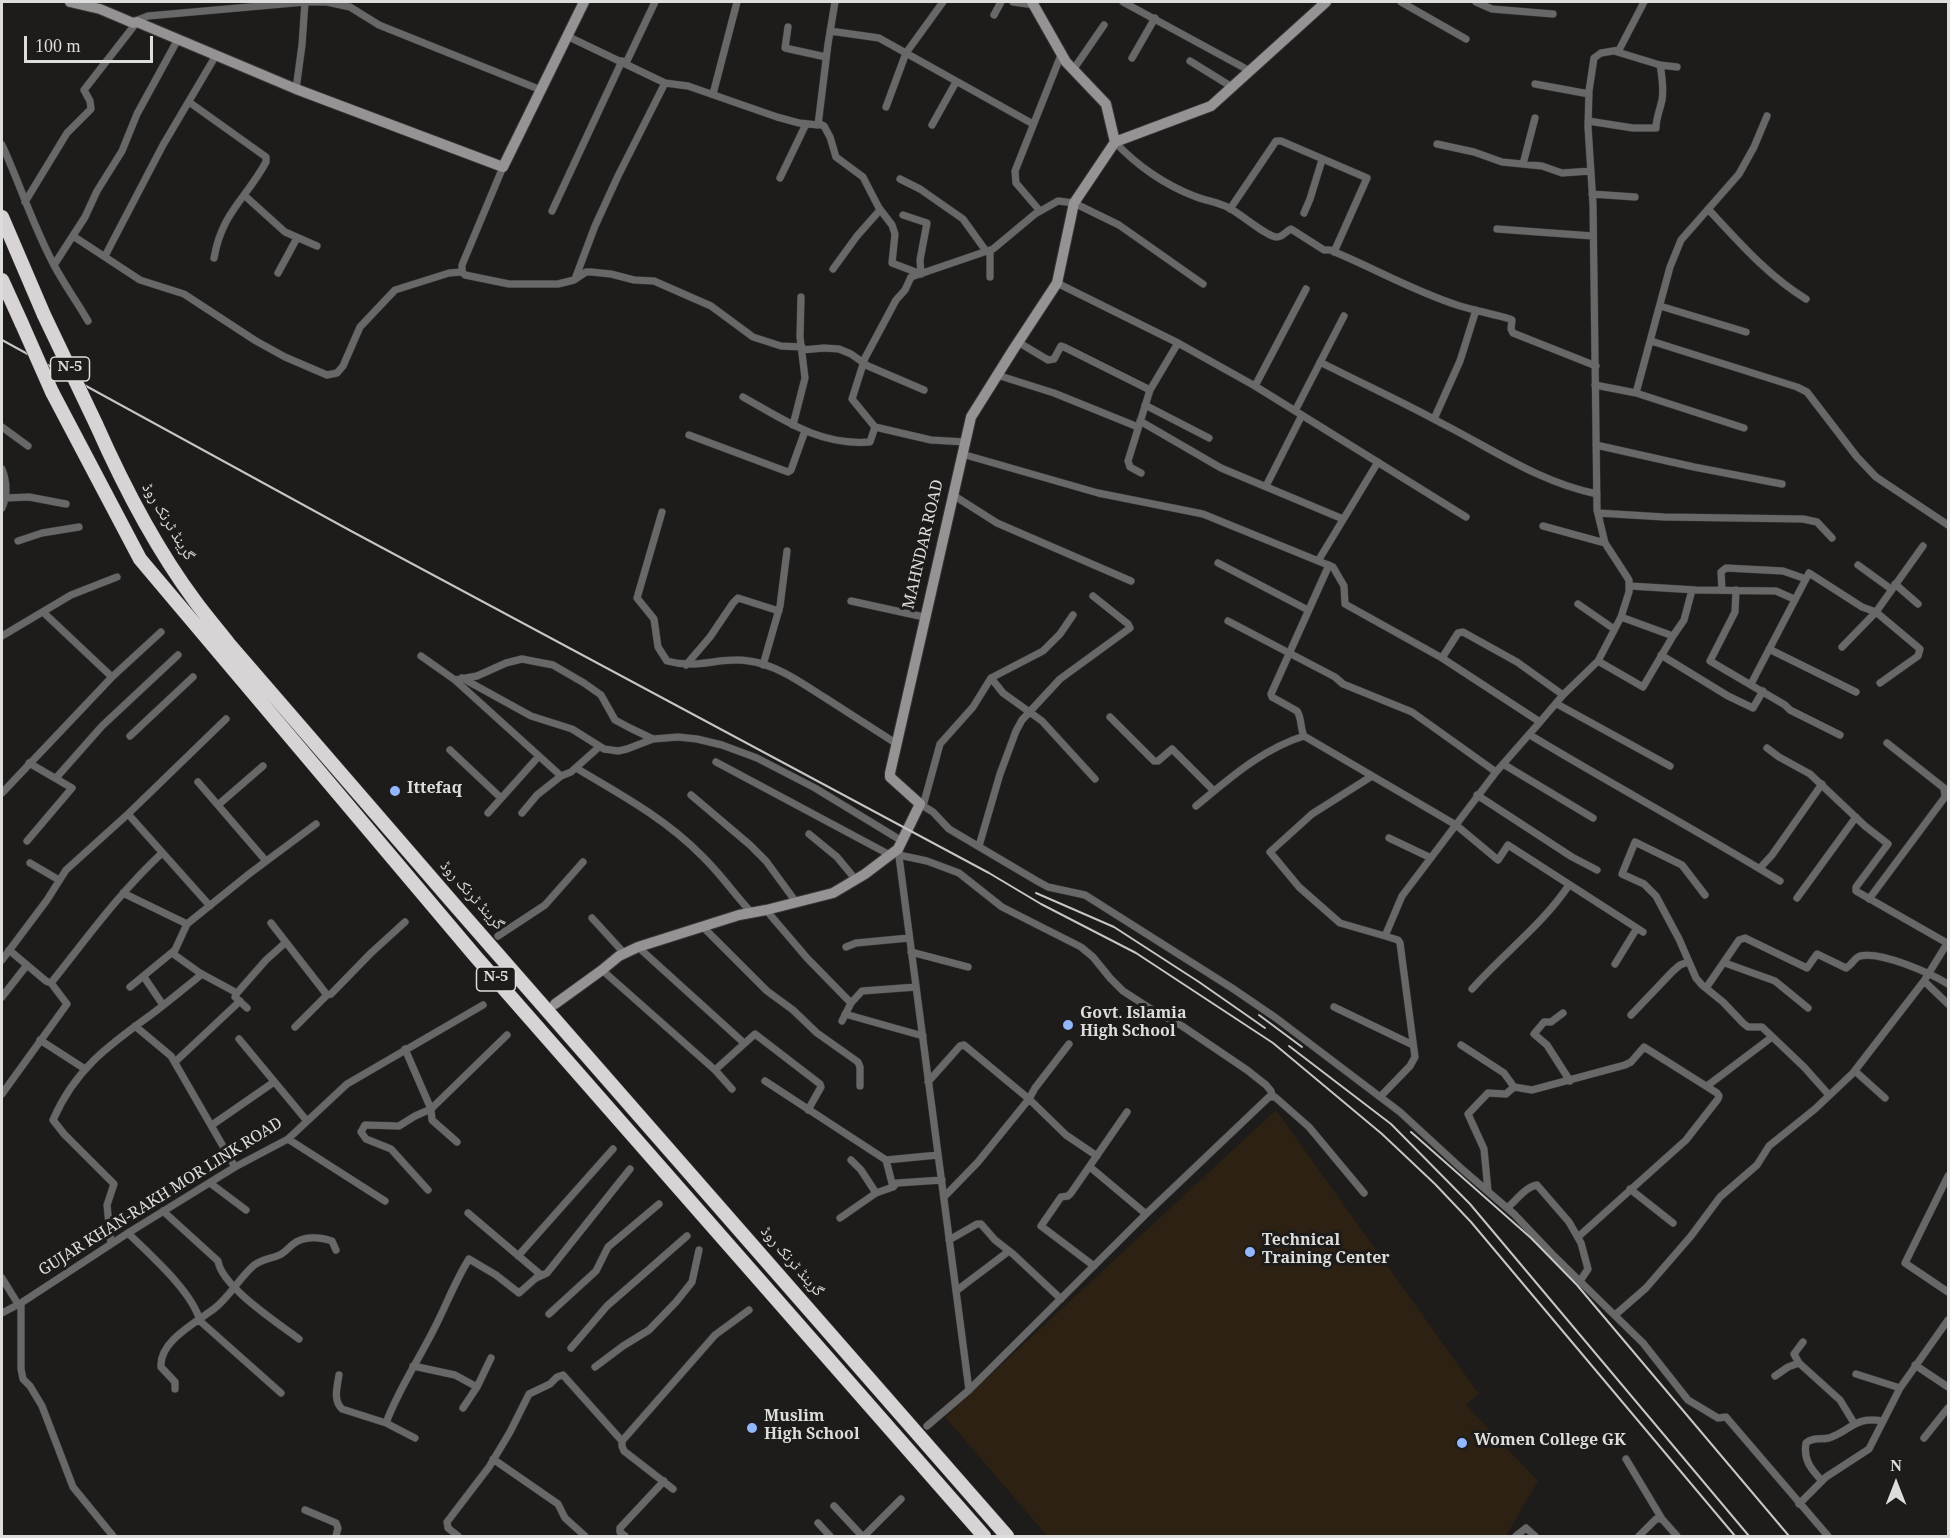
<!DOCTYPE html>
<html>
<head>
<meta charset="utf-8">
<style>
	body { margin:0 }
	#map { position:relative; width:1950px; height:1538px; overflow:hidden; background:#1d1c1a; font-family:Georgia,serif }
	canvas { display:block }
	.frame { position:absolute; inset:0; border:3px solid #dddddb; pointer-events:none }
	.north { position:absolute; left:1866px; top:1454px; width:60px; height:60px; -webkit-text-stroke:4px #1d1c1a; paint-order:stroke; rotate:0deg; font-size:16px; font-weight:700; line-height:24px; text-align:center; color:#dddddb }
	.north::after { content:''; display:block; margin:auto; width:21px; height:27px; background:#dddddb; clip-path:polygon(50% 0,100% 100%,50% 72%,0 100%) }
	.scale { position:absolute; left:24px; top:36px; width:129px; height:27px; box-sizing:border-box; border:3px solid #dddddb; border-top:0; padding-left:8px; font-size:18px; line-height:21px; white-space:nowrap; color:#dddddb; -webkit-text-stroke:4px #1d1c1a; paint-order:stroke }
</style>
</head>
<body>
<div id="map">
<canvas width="1950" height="1538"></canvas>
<div class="frame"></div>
<div class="north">N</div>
<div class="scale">100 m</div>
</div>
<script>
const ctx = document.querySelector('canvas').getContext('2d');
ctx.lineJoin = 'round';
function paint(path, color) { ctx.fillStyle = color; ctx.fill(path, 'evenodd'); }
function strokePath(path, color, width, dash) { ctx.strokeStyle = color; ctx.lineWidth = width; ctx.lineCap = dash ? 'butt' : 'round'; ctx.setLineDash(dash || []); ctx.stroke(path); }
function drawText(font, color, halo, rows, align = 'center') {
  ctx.font = font + ' Georgia,"Noto Naskh Arabic",serif'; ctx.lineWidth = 6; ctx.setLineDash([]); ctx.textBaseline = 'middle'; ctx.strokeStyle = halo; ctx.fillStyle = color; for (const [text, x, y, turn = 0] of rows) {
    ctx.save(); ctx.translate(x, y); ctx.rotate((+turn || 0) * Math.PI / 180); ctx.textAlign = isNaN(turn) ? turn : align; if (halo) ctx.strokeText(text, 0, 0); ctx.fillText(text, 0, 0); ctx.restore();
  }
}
paint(new Path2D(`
	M1276 1110 1479 1394 1466 1405 1538 1481 1506 1536H1047L945 1417Z`), '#2d2113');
const street = new Path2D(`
	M1013 2 1034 5
	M1123 2 1250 71
	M1401 2 1466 39
	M1476 2 1492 9 1553 14
	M994 15 1001 2
	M135 21 148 16 305 2H327L350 7 379 25 541 90
	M788 27 785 48 826 57
	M830 31 879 38 1033 124
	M567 36 665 83 688 86 777 117 799 123 818 125 828 44 835 2
	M1614 51 1660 65 1677 67
	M1132 58 1155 18
	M1190 61 1232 87
	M626 63 655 2
	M1073 70 1104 25
	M1535 84 1589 94
	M296 89 302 45 305 2
	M713 94 737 2
	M189 102 266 157V162C246 199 222 212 214 258
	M886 107 906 53 943 2
	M1588 121 1633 128H1656C1656 118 1660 110 1662 100 1664 88 1662 76 1660 65
	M820 124 824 126 830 137 836 157 863 177 879 208 892 225 895 234 892 263 921 274 920 260 927 223 903 215
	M932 125 956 82
	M1115 142C1136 165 1165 185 1194 196 1206 201 1218 202 1229 208 1241 214 1266 236 1276 237 1282 238 1286 231 1291 229L1324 250H1330C1374 268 1415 292 1460 306 1476 311 1494 314 1510 319L1512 320 1511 329 1513 333 1596 366
	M1437 144 1474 152 1502 162 1542 166 1562 173 1591 171
	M2 145C20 184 33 226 54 265 64 284 77 302 88 321
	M1523 164 1535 118
	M503 167 462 265V272L465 275 509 284H558L574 280 586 272H591L611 274 634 280 654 281 711 306 753 337 781 346 802 347
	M780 178 806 124
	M900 179 920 189 963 219 986 251
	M1592 194 1635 197
	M244 195 285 232 317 246
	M25 202 67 133 91 109 90 101 84 90 137 22
	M1230 209 1274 144 1276 141H1281L1367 178 1334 252
	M1708 209C1738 241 1768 276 1806 299
	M552 211 622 61
	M1040 211 1016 183 1015 171 1061 55
	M1304 213 1310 199 1322 160
	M1497 229 1593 236
	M73 236 140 280 184 294 256 341 285 357 327 375 337 373 343 366 360 327 395 290 449 273 462 272
	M105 256 163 145 215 57
	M54 265 85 217 97 191 122 151 137 114 178 39
	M833 269 857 236 880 210
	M278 273 297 238
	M990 277V250
	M575 279 595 226 618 176 665 83
	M1057 283 1178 343 1255 386 1466 517
	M1660 306 1746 332
	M1651 341 1797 387 1807 392 1857 457 1876 477 1948 525
	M1018 342 1048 360 1054 359 1061 346 1064 347 1150 390
	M802 350 824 348 839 349 851 354 868 366 924 390
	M1320 362C1361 383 1403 402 1443 424 1494 450 1539 482 1597 494
	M997 375 1054 393 1138 427
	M1595 385 1636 393 1744 428
	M1255 386 1306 289
	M1636 393 1670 267 1681 240 1739 174 1754 147 1767 116
	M743 397C784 420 820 446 870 442L875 427
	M1145 405 1209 438
	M1295 411 1344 316
	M1434 419 1460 361 1476 310
	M1140 421 1221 468 1343 519
	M793 425 805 378 800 337 801 297
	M2 427 28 446
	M689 435 788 472 791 470 805 431
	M965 442 931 440 875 427 852 399 865 358 896 300 905 290 911 277 993 249 1035 214 1058 201 1074 203 1119 225 1203 284
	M1596 445 1694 467 1782 484
	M962 454 1098 493 1203 514 1333 567 1344 586 1345 604 1442 658 1540 722 1563 695 1598 661 1621 617 1629 592V580L1605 543 1597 510 1593 204 1588 127 1589 91 1594 58 1601 53 1619 50 1644 2
	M2 469C7 482 7 496 2 508
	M1141 473 1130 467 1128 461 1150 390 1178 343
	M1266 486 1302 415
	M953 495 997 523 1131 581
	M5 498 29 497 66 504
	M662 512 637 598 654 619 658 647 667 661C699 670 720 656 749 661 778 665 803 684 827 699 850 714 874 729 897 744
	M1598 513 1664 517 1803 519 1817 522 1832 538
	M1543 526 1605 543
	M18 541 42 533 79 527
	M1318 561 1378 462
	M1218 563 1308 610
	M1329 565 1271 694 1272 697 1297 711C1302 718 1300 728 1304 736L1456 825 1498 860 1508 845 1643 932
	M1858 565 1891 589
	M1895 584 1918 604
	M1630 586 1696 590 1776 591 1794 599
	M1722 590 1721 572 1726 568 1783 571 1806 579
	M1736 590 1735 612 1710 661 1785 705 1790 710 1840 735
	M851 601 924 617
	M1578 604 1614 629
	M43 612 112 677
	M1621 617 1673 636
	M1228 621 1335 677 1343 684 1412 712 1496 772
	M2 636 71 595 117 577
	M1842 647 1876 612 1920 649 1918 656 1880 683
	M1769 649 1856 692
	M1661 655 1728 696 1753 708 1763 691
	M421 656 455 680 477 676 506 663 522 659 553 665 584 683 601 695 615 720 630 728 653 739 678 737 697 739 722 745 757 758 815 788 902 841
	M1442 658 1458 633 1463 632 1517 662 1563 695
	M1598 661 1643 687 1673 636 1684 620 1692 590
	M686 665 710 637 733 603 738 598 779 611
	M763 665 780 606 787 551
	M462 678 531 716 572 729 604 749 618 751 627 749 653 739
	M991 678 1003 693 1042 721 1095 779
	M455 680 561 776
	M1751 684 1809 573 1862 607 1876 612 1923 546
	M1557 704 1670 766
	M1110 717 1154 761H1158L1172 749 1214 791
	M1530 735C1613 785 1698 831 1780 881
	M130 736 193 677
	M1767 748 1779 757 1810 774 1865 826 1888 844 1856 887V891L1947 943
	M450 750 501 798
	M716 762 890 855
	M1503 764 1593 818
	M576 768C620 794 666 819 702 856 720 873 734 894 751 912
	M1372 776 1312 814 1270 852 1299 887 1340 923 1385 936
	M56 778 102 726 178 655
	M198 782 266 861
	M2 793 112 677 161 632
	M691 795 750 845 766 861 796 902
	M1477 795 1572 857 1597 870
	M920 804 933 812 949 829 1037 881 1048 887 1085 895 1232 988 1276 1018 1400 1112 1463 1170 1514 1214 1552 1254 1643 1343 1688 1400 1718 1418 1726 1417 1828 1536
	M218 805 263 766
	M923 806 940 744 973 707 991 678 1043 651 1060 634 1073 615
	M1196 806C1229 779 1262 749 1304 736
	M488 813 539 756
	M522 813 537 795 561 776 571 772 599 747
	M128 814 210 906
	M809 834 837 857 856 880
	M1389 838 1431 858
	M27 841 72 788 29 763
	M979 846 1000 774 1016 731 1022 720 1060 679 1130 628 1128 624 1093 596
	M898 849 969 1390
	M899 855 927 861 959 873 1002 907 1081 947 1093 957 1110 978 1123 991 1151 1009 1182 1026 1247 1070 1266 1085 1271 1091 1272 1095
	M30 863 59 880
	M1760 868 1772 855 1822 784
	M123 893 187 924 249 874 316 824
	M1705 895 1682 865 1635 842 1622 874 1644 884 1656 896 1679 939 1696 978 1702 985 1723 1002 1743 1023 1748 1027H1762L1804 1067 1829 1095
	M1797 898 1856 817
	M1869 899 1945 797 1944 788 1887 743
	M766 910 807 958 851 1003
	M592 918 624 953
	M271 923 327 995 331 994 371 953 405 922
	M703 927 767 991 793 1010 817 1033 858 1062 860 1067V1086
	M498 936 545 905 583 862
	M1948 942 1924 981 1948 1004
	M638 947 744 1043
	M846 947 856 943 909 938
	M9 950 46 981 51 983C87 938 119 893 162 853
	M911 952 968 967
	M172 953 200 973 237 993
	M2 960 47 900 66 870 128 814 226 719
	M1725 963 1775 981 1808 1008
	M1615 964 1637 928
	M602 970 715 1070 732 1089
	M144 977 163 1005
	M130 987 175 950 187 924
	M1706 988 1739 940 1745 938 1807 968 1817 954 1846 968C1852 965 1854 958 1860 956 1881 951 1930 973 1948 984
	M1472 989C1504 953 1543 924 1569 885
	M2 997 27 965
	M1334 1007 1413 1045
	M247 1008 235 997 237 993 266 960 285 943
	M1563 1013 1551 1022H1544L1534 1034 1547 1045 1570 1081
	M845 1014 923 1036
	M1631 1015 1673 971 1680 965 1688 962
	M842 1021 851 1003 862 991 916 987
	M135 1026 171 1056 235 1167
	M295 1027 327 995
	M239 1039 307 1121
	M40 1040 85 1069
	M1461 1045 1504 1073 1514 1087 1532 1090 1625 1065 1631 1062 1644 1047 1717 1093 1719 1096 1718 1099 1686 1140 1578 1237
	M405 1049 431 1109 415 1116 399 1126 365 1125 361 1132 366 1139 391 1149 428 1190
	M175 1062 240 1001
	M715 1070 755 1034 820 1084 821 1087 808 1110
	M1855 1071 1885 1098
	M765 1081 886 1160 938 1155
	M928 1082 960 1046 964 1045 1029 1099 1066 1135 1097 1156
	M1707 1086 1772 1037
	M2 1094 67 1004 51 983
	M1380 1097 1410 1066 1415 1057 1400 943 1398 940 1385 936 1402 896 1496 772 1540 722
	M212 1125 274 1082
	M288 1139 385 1201
	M457 1142 432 1120 431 1109 507 1035
	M851 1160 861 1170 876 1193
	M886 1160 893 1187
	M1090 1167 1146 1214
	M1948 1176 1905 1263 1948 1292
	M210 1183 246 1210
	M1630 1189 1673 1223
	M1488 1191 1484 1149 1468 1114 1488 1093 1506 1094 1514 1087
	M944 1197 978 1162 1029 1099 1035 1088 1069 1044
	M1507 1208C1517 1200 1525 1187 1537 1185L1569 1222 1581 1243 1588 1269 1580 1281
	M163 1211 218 1261C222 1287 278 1323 299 1339
	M468 1213 541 1275
	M840 1218 876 1193 893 1187 897 1183 942 1180
	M128 1233C150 1255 192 1291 200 1321L281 1393
	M949 1240 977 1224H981L995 1240 1013 1254 1061 1299
	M111 1244 107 1205 114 1184 64 1134 53 1120C75 1069 109 1045 152 1014 169 1001 186 987 202 974
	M518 1256 613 1149
	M1094 1266 1041 1226 1061 1197 1068 1196 1071 1193 1127 1112
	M2 1278 18 1304
	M956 1291 1009 1251
	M21 1303V1369L23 1379 30 1386 42 1406 73 1487 113 1536
	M2 1313 21 1303 128 1233 235 1167 288 1139 347 1084 483 1005
	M549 1314 596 1271 608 1247 659 1204
	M1615 1315 1646 1288 1691 1236 1720 1197 1757 1165 1769 1146 1815 1109 1853 1073 1924 981
	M571 1348 607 1306 687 1236
	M1799 1363 1794 1354 1803 1342
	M1915 1365 1948 1387
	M413 1366 455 1375 477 1387
	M595 1367 623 1346 649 1330 676 1302 692 1282 699 1250
	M1856 1374 1900 1388
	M339 1375C337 1388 333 1400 342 1409L386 1423 415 1438
	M1775 1376 1788 1367 1799 1363 1840 1400 1854 1423
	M175 1389V1382L161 1367C159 1341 197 1322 215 1308 229 1297 239 1279 252 1267 259 1260 269 1259 277 1256 284 1254 287 1249 292 1245 304 1235 319 1237 332 1241L336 1250
	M463 1408 477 1387 491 1358
	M386 1423C398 1390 418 1361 434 1329 446 1306 455 1281 469 1259L496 1275 519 1293 536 1278 547 1273 630 1169
	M927 1426 969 1390 1146 1214 1269 1097H1275L1309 1127 1364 1193
	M1924 1438 1948 1408
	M493 1459 558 1504 565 1518 585 1536
	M1626 1459 1662 1519H1656L1639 1536
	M1822 1481C1811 1469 1803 1460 1806 1443 1813 1437 1820 1440 1829 1438 1852 1430 1854 1416 1883 1421
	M673 1489 624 1451 622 1446V1441L715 1335 749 1310
	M1799 1504 1826 1477 1869 1449 1900 1388 1948 1320
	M834 1506 862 1536
	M305 1510 336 1523 338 1528 336 1536
	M1662 1519 1677 1536
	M818 1523 830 1536
	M458 1536 448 1528 447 1522 489 1467 510 1432 529 1394 550 1384 557 1377 563 1375 622 1441
	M625 1536 620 1532V1528L664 1481
	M864 1536 901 1499
	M1516 1536 1526 1528 1535 1536`);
const secondary = new Path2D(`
	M70 2 100 9 133 23 137 22 296 89 503 167 584 2
	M1032 2 1066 62 1106 104 1115 142
	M555 1004 602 970 619 956 638 947 739 915 766 910 833 893 865 874 898 849 920 804 890 777V773L971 417 1013 350 1057 283 1074 203 1115 142 1211 106 1326 2`);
const highway = new Path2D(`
	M2 217 44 315
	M2 280 22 324
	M52 392 140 559 476 957 984 1536
	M96 424C123 485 155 547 195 601 206 616 218 630 229 644L453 903 1007 1536`);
strokePath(street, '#383735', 8);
strokePath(secondary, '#383735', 12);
strokePath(highway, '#383735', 15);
strokePath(street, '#696868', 7);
strokePath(secondary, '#969394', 10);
strokePath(highway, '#d8d4d5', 14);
strokePath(new Path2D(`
	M2 340 351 531 989 873 1041 904 1136 953 1273 1043 1382 1134 1435 1184 1471 1222 1735 1536
	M1036 893 1114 927 1199 982 1265 1028
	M1259 1015 1302 1047
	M1289 1046 1391 1124 1470 1204 1749 1536
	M1411 1132 1531 1238 1577 1285 1789 1536`), '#c6c6c4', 2);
const highwayBridge = new Path2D(`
	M44 315 96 424
	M22 324 52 392`);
strokePath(highwayBridge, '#383735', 15, []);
strokePath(highwayBridge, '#d8d4d5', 14);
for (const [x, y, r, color] of [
	[395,791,6,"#92b7fd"],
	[1068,1025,6,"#92b7fd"],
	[1250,1252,6,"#92b7fd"],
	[752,1428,6,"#92b7fd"],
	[1462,1443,6,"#92b7fd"]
]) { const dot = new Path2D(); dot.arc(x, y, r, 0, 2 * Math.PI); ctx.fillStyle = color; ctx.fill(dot); strokePath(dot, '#1d1c1a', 2); }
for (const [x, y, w] of [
	[70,369,39],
	[496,979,39]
]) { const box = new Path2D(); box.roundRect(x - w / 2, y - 12, w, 24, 4.5); ctx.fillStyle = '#1d1c1a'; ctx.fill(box); strokePath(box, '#dddddb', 1.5); }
drawText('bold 15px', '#dddddb', null, [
	["N-5",70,369],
	["N-5",496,979]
]);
drawText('16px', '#dddddb', '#1d1c1a', [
	["گرینڈ ٹرنک روڈ",166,523,59],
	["MAHNDAR ROAD",926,545,-77],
	["گرینڈ ٹرنک روڈ",470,897,48],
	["GUJAR KHAN-RAKH MOR LINK ROAD",162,1199,-32],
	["گرینڈ ٹرنک روڈ",790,1263,49]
]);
drawText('bold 16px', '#dddddb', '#1d1c1a', [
	["Ittefaq",407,791],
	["Govt. Islamia",1080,1016],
	["High School",1080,1034],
	["Technical",1262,1243],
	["Training Center",1262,1261],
	["Muslim",764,1419],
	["High School",764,1437],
	["Women College GK",1474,1443]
], 'left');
</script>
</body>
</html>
